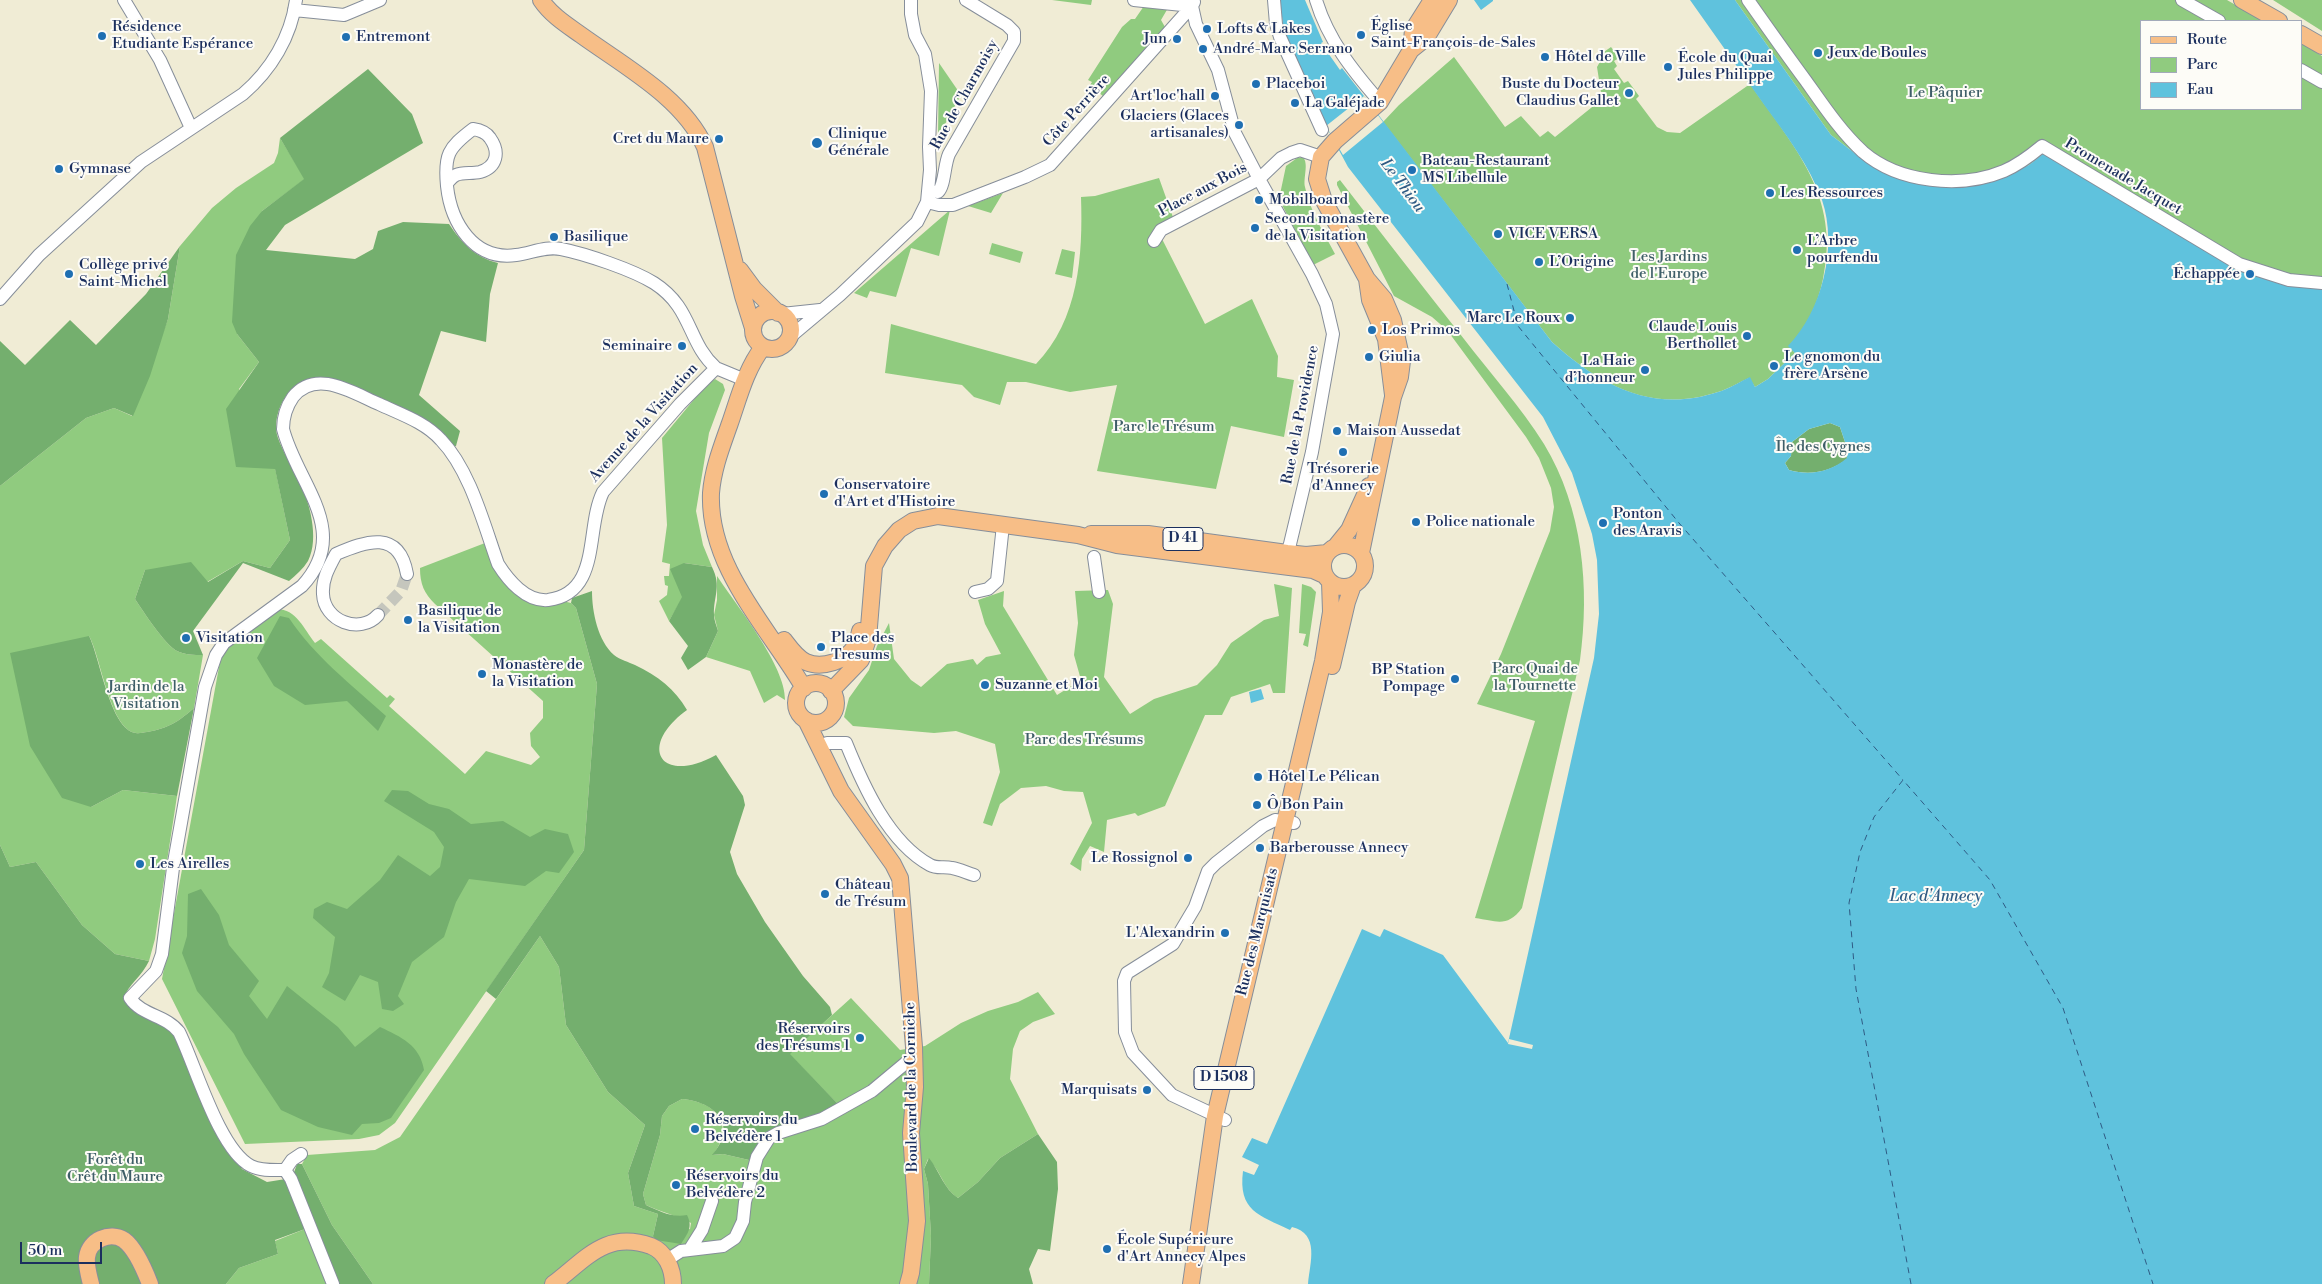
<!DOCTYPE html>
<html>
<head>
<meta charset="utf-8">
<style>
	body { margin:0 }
	#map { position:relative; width:2322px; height:1284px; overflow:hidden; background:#f0ecd5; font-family:"Libre Bodoni",serif }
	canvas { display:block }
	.legend { position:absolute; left:2140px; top:20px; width:162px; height:90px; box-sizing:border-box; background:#fdfcf7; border:1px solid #a3aaba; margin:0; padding:6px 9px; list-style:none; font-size:15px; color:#1b2f5e }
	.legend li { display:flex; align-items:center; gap:10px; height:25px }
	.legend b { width:25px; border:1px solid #a3aaba }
	.scale { position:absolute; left:20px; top:1242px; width:82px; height:22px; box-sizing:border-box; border:2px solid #1b2f5e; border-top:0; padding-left:6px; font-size:15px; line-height:18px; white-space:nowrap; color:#1b2f5e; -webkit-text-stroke:4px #fdfcf7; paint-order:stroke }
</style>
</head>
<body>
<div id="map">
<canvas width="2322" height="1284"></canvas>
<ul class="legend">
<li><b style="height:6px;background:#f7be87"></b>Route</li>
<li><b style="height:14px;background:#90cb7f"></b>Parc</li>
<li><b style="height:14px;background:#5fc2dd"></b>Eau</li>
</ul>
<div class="scale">50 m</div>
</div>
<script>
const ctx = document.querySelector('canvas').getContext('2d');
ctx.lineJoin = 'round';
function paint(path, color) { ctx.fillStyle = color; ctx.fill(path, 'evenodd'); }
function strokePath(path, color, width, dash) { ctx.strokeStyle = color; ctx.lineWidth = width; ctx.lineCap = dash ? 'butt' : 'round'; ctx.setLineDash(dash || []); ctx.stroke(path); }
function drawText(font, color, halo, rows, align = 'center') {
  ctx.font = font + ' "Libre Bodoni",serif'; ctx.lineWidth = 4; ctx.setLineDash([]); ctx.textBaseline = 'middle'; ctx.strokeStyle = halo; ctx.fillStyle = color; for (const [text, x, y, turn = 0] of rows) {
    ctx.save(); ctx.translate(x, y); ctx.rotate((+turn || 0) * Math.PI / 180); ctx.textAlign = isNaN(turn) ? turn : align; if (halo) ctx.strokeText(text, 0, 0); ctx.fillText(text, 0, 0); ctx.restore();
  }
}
paint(new Path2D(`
	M1052 0H1092L1091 5Z
	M1735 0H2227L2263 21H2141V109H2301V43L2322 56V288L2271 281 2237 270 2043 154 2029 165 2005 176 1963 185 1861 158 1831 135Z
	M2273 0H2322V31Z
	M1144 6 1168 8 1161 20 1165 27 1104 97 1090 85 1092 82 1088 80 1122 27 1131 19H1135Z
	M1611 47 1619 58 1614 61 1617 66 1614 69 1624 83 1628 81 1639 96 1636 99 1657 127 1667 132 1680 133 1750 84C1794 147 1841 196 1823 279 1818 304 1807 327 1789 346L1795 353 1768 379 1755 387 1749 378C1739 382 1729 389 1718 392 1651 414 1600 385 1552 342L1383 122 1399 105 1454 57 1505 127 1521 116 1540 137 1548 131 1555 137 1602 99 1597 67 1601 60V54Z
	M939 63 961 95 938 137Z
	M280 138 305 179 262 211 237 334 259 362 239 389 275 468 290 540 270 568 243 561 207 582 145 570 135 599C143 611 165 645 177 651 185 655 194 655 203 655L194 708C178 722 169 728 147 732 144 732 139 734 136 733 110 730 101 657 89 636L91 807 123 790 177 796 155 939 149 961 115 954 82 925 36 862 10 867 0 845V486L86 418 114 408 132 416 168 319 180 246 212 208 236 188 274 163 278 153Z
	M1303 157C1309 164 1303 178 1305 187 1310 211 1324 233 1335 254L1313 265 1279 199 1286 166 1297 158Z
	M1159 178 1174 220 1157 229 1205 324 1252 299 1278 356 1277 377 1294 380 1284 437 1231 426 1216 489 1097 471 1117 385 1070 392 1026 382H1007L1000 405 974 397 962 385 885 373 891 324 1036 364C1079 320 1083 255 1081 197L1095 196Z
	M1340 180C1381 233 1422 286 1464 339 1490 373 1521 407 1544 444 1583 508 1590 588 1580 660L1522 908C1507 928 1497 921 1475 918L1535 721 1477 704 1501 654 1550 531 1554 507 1551 488 1539 458 1526 437 1447 330 1432 317 1394 296 1337 185V182Z
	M1003 193 991 213 968 206Z
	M950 210 939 256 911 248 896 297 870 291 867 298 854 293Z
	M992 243 1023 252 1020 263 989 254Z
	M1062 249 1075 252 1072 278 1055 274Z
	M715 379 723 384 725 390 709 433 696 511 703 545 712 567 684 563 683 597 669 621 659 601 667 595 668 586 665 585 664 576H669L670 564 662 562 667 525 662 438 706 385Z
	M485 543 509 588 571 603 576 608 597 684 584 850 395 1123 379 1135 359 1139 245 1144 162 979 221 656 229 645 277 609C296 609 304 629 315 643L321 639 387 698 390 695 395 699 389 706 465 774 486 751 531 765 540 757 531 746 530 733 543 718V701L435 604C424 593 420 584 420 568Z
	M717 576C736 605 786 666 785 700L777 695 764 703 750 671 706 657 718 631 714 615 717 600Z
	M1274 584 1292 588 1285 693H1273L1270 684 1231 697 1222 715H1205L1165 806 1138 816 1135 813 1107 820 1104 852 1090 846 1082 859 1081 871 1070 864 1092 823 1083 792 1064 791 1046 786 1021 788 1000 804 992 826 983 823 1000 772 995 744 956 731 934 733 853 726 844 717 849 698 869 670 877 646 889 623 894 659 911 680 921 687 947 664 973 659 977 665 986 657 1001 654 985 624 978 600 1004 591 1003 606 1057 695 1081 680 1074 655 1078 623 1075 591 1108 590 1113 604 1104 677 1130 714 1154 699 1197 685 1217 665 1231 643 1264 620 1279 616Z
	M1302 584 1311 587 1316 592 1308 647 1303 645 1306 634 1299 633Z
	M540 936 559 967 566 1025 608 1092 645 1125 628 1173 634 1206 658 1214 653 1236 690 1229 691 1223C676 1215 661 1212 646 1205L643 1194 660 1135 662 1116 669 1106 682 1099C716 1102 736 1124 713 1155L723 1154 749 1160 774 1131 785 1124 812 1118 839 1105 789 1054 851 998 900 1050 925 1046 961 1023 988 1011 1018 1002 1038 992 1055 1014 1033 1022 1020 1031 1013 1049 1010 1079 1038 1134 1000 1158 978 1182 958 1198C942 1187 942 1172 928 1159L924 1169 928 1184 931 1236 929 1284H373L332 1225 302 1164 307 1155 375 1150 400 1137Z
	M305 1229 337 1284H226L239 1268 278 1254 275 1241Z`), '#90cb7f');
paint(new Path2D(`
	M368 69 412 114 423 143 285 225 266 250 355 259 373 249 378 231 403 222 449 224C462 243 474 257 498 263L490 294 486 342 441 331 419 395 460 431 456 446 451 447 423 423 321 378C316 379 310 379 305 380 285 388 271 417 278 438 283 452 292 466 299 479 309 501 320 538 308 561 303 569 296 575 289 581L243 563 193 631 203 655C194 655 185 655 177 651 165 645 143 611 135 599L145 570 191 562 208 582 243 561 270 568 290 540 275 469 236 467 226 409 259 362 237 334 232 322 236 255 250 226 262 211 304 179 280 138Z
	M180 246 168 319 150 376 133 416 114 408 86 418 0 486V341L25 365 70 320 96 345 146 294Z
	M1830 423 1840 427 1845 442 1847 459C1830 472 1810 476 1789 470L1785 463 1791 456 1792 442 1809 429Z
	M684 563 712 567C722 587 713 597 714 615 714 620 717 627 718 631L706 657 688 670 681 658 688 646 669 621 682 597 670 569Z
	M592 591C592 612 598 641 614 655 620 660 629 662 635 665 658 676 675 689 687 710 637 746 660 786 716 755L743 796 745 805 730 852 737 874 765 922 803 976 830 1007 832 1015 790 1054 839 1105 812 1118 785 1124 774 1131 749 1160 723 1154 712 1155C739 1125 715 1102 682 1099L669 1106 662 1116 660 1135 643 1194 646 1205C659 1211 672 1218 687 1215 693 1227 688 1233 681 1244L656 1240 653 1236 658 1214 634 1206 628 1173 645 1125 608 1092 566 1025 559 967 540 936 496 999 486 991 584 850 597 684 576 608 571 603 572 598Z
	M280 616 289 618C314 656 352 685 386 716L378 731 347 701 305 705 274 686 257 658Z
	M89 636C100 657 110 730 136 733 139 734 144 732 147 732 169 728 178 722 194 708L177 796 123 790 91 807 62 798 30 746 10 653Z
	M392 790 408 791 429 804 449 809 471 824 503 821 530 837 545 829 568 834 574 852 559 873 546 871 525 886 469 879 456 902 444 937 412 962 398 996 404 1004 393 1011 382 1009 378 982 360 975 345 1001 322 987 329 973 335 937 313 918 314 909 327 902 347 909 380 880 398 855 430 876 440 867 444 847 434 832 384 801Z
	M0 845 10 867 36 862 82 925 115 954 149 961C142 976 129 984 123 999L177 1036 242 1169 267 1182 292 1178 297 1164H302L332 1225 373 1284H337L305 1229 275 1240 278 1254 239 1268 226 1284H0Z
	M201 889 219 915 229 945 259 981 249 996 267 1019 287 986 338 1027 355 1047 380 1027C401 1037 420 1045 424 1070L391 1118 379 1123 362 1124 352 1135 318 1127 281 1110 244 1054 234 1034 197 991 182 953 187 936 188 894Z
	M1038 1134 1057 1162 1058 1189 1050 1251 1038 1249 1029 1269 1033 1284H929L931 1236 928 1184 924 1169 929 1158C940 1172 944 1189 958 1198L978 1182 1000 1158Z`), '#74af6e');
paint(new Path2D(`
	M1280 0H1305L1323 42 1321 43 1340 70 1342 68 1364 96 1552 342C1600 385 1652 414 1718 392 1729 389 1739 382 1750 377L1755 387 1768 379 1795 353 1788 346C1822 311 1838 247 1822 200 1809 165 1787 136 1765 106 1740 71 1715 35 1690 0H1735L1831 135 1861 158 1909 180 2005 176 2029 165 2043 154 2237 270 2271 281 2322 288V1284H1308C1310 1262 1320 1234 1292 1227L1290 1230C1259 1215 1238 1211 1243 1171L1254 1175 1259 1165 1242 1157 1252 1138 1267 1144 1362 929 1380 937 1384 929 1443 955 1508 1043 1594 658 1599 614 1597 560 1592 534 1572 473 1543 417 1348 167 1326 126 1284 33ZM1830 423 1840 427 1845 442 1847 458C1830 472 1810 476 1789 470L1785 463 1791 456 1792 442 1809 429Z
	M1474 0H1493V1L1481 10Z
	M1261 689 1264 699 1251 703 1249 692Z`), '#5fc2dd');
paint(new Path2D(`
	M1364 96 1383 122 1343 155 1326 126Z
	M1509 1039 1533 1045 1532 1049 1508 1044Z`), '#f0ecd5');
strokePath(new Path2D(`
	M1507 284 1518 326 1679 523 1903 780
	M1911 1284 1856 989 1849 903 1860 852 1874 817 1903 780 1990 880 2063 1008 2153 1284`), '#2f5b84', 1, [6, 5]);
strokePath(new Path2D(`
	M378 615 401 591 407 574`), '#c5c6bd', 12, [12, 6]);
const minor = new Path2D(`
	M124 0 160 60 191 128
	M1134 0 1192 6
	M1274 0 1276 24 1280 37 1322 130
	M1316 0C1328 40 1353 71 1380 102
	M1748 0C1767 27 1786 54 1806 81 1823 105 1841 132 1863 152 1899 183 1961 189 2004 171 2018 165 2030 156 2042 146L2239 264 2289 280 2322 283
	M2182 0 2219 21
	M1192 6 1196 24 1218 70 1235 133 1259 179 1312 274 1326 304 1333 334 1312 452 1290 544 1287 553 1281 556
	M294 10 344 15 380 0
	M2301 70 2322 82
	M447 183C450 180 452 177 456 175 463 172 472 174 480 172 497 167 500 152 490 138 486 132 480 130 473 129 448 148 444 155 447 186 451 223 474 261 516 255 532 253 545 246 561 249 586 254 633 270 654 283 693 308 687 342 716 368
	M929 191 938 192C945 185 944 165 949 154L1014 41V32L1007 25 966 0
	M927 202 939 205H953L1025 177 1050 165 1192 6 1194 2
	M1154 241 1161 230 1259 179 1281 158 1291 153 1300 150 1321 157
	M0 299 39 255 141 162 243 94C271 70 291 37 296 0
	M782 314 820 310
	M790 337 840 295 917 222 927 202 930 170 929 147 931 91 925 54 915 35 911 14V0
	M1094 557 1099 592
	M975 592 988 589 997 581 1003 525
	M378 615C360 635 324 621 323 594 322 579 329 567 336 554 366 541 399 529 407 574
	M827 743H846C863 785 888 842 930 865 937 869 944 866 952 868 959 869 967 873 974 875
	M1225 1120 1172 1095 1133 1053 1125 1032 1124 981 1127 973 1173 944 1195 907 1208 871 1216 863 1263 826 1275 820 1294 823
	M285 1170C274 1170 261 1171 251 1166 219 1150 195 1064 179 1032 166 1015 142 1016 130 998L156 971 162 954 173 868 205 687 216 655 224 643 302 586C353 531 297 484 283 429 283 417 286 407 293 397 316 368 353 393 379 404 400 414 425 422 441 440 470 470 484 525 498 564 508 580 526 602 548 600 602 593 585 528 603 492L680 404 716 368 745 380
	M285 1170 291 1179 333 1284
	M285 1170 292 1160 301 1154
	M690 1249 702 1230 712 1201
	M667 1260 681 1251 723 1246 735 1238 743 1221 745 1202 757 1157 769 1138 778 1133 822 1119 872 1091 914 1056`);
const major = new Path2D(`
	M541 0C551 15 567 25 581 35 624 66 683 98 705 147L743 296 753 328
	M2242 0 2279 21
	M2301 34 2322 46
	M1411 50 1426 38 1449 0
	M740 270 754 289 778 313
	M1367 279 1370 300 1386 339 1393 395
	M753 330a19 19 0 1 1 38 0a19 19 0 1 1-38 0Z
	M763 347C746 369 739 397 730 423 722 446 713 468 711 493 708 567 768 627 804 688
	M1091 534H1148L1287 553 1306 555 1327 553
	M1323 566a21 21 0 1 1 42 0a21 21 0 1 1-42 0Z
	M1336 546 1349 530 1369 486
	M1361 553 1393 397 1400 377 1402 361 1393 320 1384 299 1367 279 1324 201 1317 179 1321 157 1335 141 1380 102 1411 50 1413 30 1432 0
	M784 640C790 648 797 658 806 662 822 669 847 661 855 646 858 642 859 636 860 631
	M1332 666 1347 602 1353 585
	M796 703a20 20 0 1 1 40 0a20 20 0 1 1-40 0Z
	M831 691 861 660 868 639 874 566 885 546 899 530 913 521 938 516 1078 535 1117 545 1313 570 1324 575
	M806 720 841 791 893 864 900 878 914 1047 915 1087 911 1133 917 1221 911 1273 908 1284
	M91 1284C89 1276 86 1266 87 1257 89 1240 110 1231 124 1240 136 1249 145 1271 150 1284
	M553 1284C586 1259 606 1230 651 1246 666 1252 673 1269 673 1284
	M1191 1284 1215 1116 1323 661 1331 612 1330 582`);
strokePath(minor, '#868e9a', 14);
strokePath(major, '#868e9a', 18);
strokePath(minor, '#fff', 12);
strokePath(major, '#f7be87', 16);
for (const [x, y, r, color] of [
	[1207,29,5,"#1f6fb2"],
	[1361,35,5,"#1f6fb2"],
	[102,36,5,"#1f6fb2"],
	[346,37,5,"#1f6fb2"],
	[1177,39,5,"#1f6fb2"],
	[1203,49,5,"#1f6fb2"],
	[1818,53,5,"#1f6fb2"],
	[1545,57,5,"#1f6fb2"],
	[1668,67,5,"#1f6fb2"],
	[1256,84,5,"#1f6fb2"],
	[1629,93,5,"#1f6fb2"],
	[1215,96,5,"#1f6fb2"],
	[1295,103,5,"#1f6fb2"],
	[1239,125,5,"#1f6fb2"],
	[719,139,5,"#1f6fb2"],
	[817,143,6,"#1f6fb2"],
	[59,169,5,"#1f6fb2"],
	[1412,170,5,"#1f6fb2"],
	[1770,193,5,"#1f6fb2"],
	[1259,200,5,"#1f6fb2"],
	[1255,228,5,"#1f6fb2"],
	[1498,234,5,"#1f6fb2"],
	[554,237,5,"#1f6fb2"],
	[1797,250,5,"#1f6fb2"],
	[1539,262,5,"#1f6fb2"],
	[69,274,5,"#1f6fb2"],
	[2250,274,5,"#1f6fb2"],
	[1570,318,5,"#1f6fb2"],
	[1372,330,5,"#1f6fb2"],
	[1747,336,5,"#1f6fb2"],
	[682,346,5,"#1f6fb2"],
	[1369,357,5,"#1f6fb2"],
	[1774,366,5,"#1f6fb2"],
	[1645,370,5,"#1f6fb2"],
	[1337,431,5,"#1f6fb2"],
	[1343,452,5,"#1f6fb2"],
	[824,494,5,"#1f6fb2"],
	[1416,522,5,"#1f6fb2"],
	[1603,523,5,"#1f6fb2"],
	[408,620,5,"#1f6fb2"],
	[186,638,5,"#1f6fb2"],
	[821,647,5,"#1f6fb2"],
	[482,674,5,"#1f6fb2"],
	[1455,679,5,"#1f6fb2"],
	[985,685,5,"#1f6fb2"],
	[1258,777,5,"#1f6fb2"],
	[1257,805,5,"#1f6fb2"],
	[1260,848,5,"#1f6fb2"],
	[1188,858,5,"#1f6fb2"],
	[140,864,5,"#1f6fb2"],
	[825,894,5,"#1f6fb2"],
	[1225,933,5,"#1f6fb2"],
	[860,1038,5,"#1f6fb2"],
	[1147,1090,5,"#1f6fb2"],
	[695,1129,5,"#1f6fb2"],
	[676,1185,5,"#1f6fb2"],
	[1107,1249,5,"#1f6fb2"]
]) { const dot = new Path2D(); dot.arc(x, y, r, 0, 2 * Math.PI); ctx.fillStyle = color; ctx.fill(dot); strokePath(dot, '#fdfcf7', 2); }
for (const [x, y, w] of [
	[1183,539,40],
	[1224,1078,60]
]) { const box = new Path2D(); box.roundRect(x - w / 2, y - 11.5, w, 23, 4); ctx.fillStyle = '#fdfcf7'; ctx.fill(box); strokePath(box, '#1b2f5e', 1); }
drawText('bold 14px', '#1b2f5e', null, [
	["D 41",1183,539],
	["D 1508",1224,1078]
]);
drawText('15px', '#1b2f5e', '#fdfcf7', [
	["Église",1371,26],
	["Saint-François-de-Sales",1371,43],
	["Résidence",112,27],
	["Etudiante Espérance",112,44],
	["Lofts & Lakes",1217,29],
	["Entremont",356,37],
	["Jun",1167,39,"right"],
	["André-Marc Serrano",1213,49],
	["Jeux de Boules",1828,53],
	["Hôtel de Ville",1555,57],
	["École du Quai",1678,58],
	["Jules Philippe",1678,75],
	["Placeboi",1266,84],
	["Buste du Docteur",1619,84,"right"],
	["Claudius Gallet",1619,101,"right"],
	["Art'loc'hall",1205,96,"right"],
	["La Galéjade",1305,103],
	["Glaciers (Glaces",1229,116,"right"],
	["artisanales)",1229,133,"right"],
	["Clinique",828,134],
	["Générale",828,151],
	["Cret du Maure",709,139,"right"],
	["Bateau-Restaurant",1422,161],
	["MS Libellule",1422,178],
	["Gymnase",69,169],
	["Les Ressources",1780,193],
	["Mobilboard",1269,200],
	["Second monastère",1265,219],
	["de la Visitation",1265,236],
	["VICE VERSA",1508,234],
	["Basilique",564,237],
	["L’Arbre",1807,241],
	["pourfendu",1807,258],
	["L’Origine",1549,262],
	["Collège privé",79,265],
	["Saint-Michel",79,282],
	["Échappée",2240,274,"right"],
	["Marc Le Roux",1560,318,"right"],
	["Claude Louis",1737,327,"right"],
	["Berthollet",1737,344,"right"],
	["Los Primos",1382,330],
	["Seminaire",672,346,"right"],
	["Giulia",1379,357],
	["Le gnomon du",1784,357],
	["frère Arsène",1784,374],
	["La Haie",1635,361,"right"],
	["d’honneur",1635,378,"right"],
	["Maison Aussedat",1347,431],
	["Trésorerie",1343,469,"center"],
	["d'Annecy",1343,486,"center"],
	["Conservatoire",834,485],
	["d'Art et d'Histoire",834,502],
	["Ponton",1613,514],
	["des Aravis",1613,531],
	["Police nationale",1426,522],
	["Basilique de",418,611],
	["la Visitation",418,628],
	["Visitation",196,638],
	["Place des",831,638],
	["Tresums",831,655],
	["Monastère de",492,665],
	["la Visitation",492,682],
	["BP Station",1445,670,"right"],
	["Pompage",1445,687,"right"],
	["Suzanne et Moi",995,685],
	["Hôtel Le Pélican",1268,777],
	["Ô Bon Pain",1267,805],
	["Barberousse Annecy",1270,848],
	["Le Rossignol",1178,858,"right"],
	["Les Airelles",150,864],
	["Château",835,885],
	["de Trésum",835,902],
	["L'Alexandrin",1215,933,"right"],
	["Réservoirs",850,1029,"right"],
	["des Trésums 1",850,1046,"right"],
	["Marquisats",1137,1090,"right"],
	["Réservoirs du",705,1120],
	["Belvédère 1",705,1137],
	["Réservoirs du",686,1176],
	["Belvédère 2",686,1193],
	["École Supérieure",1117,1240],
	["d'Art Annecy Alpes",1117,1257]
], 'left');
drawText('15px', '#3e5e68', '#fdfcf7', [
	["Le Pâquier",1945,93],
	["Les Jardins",1669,257],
	["de l'Europe",1669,274],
	["Parc le Trésum",1164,427],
	["Île des Cygnes",1823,447],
	["Parc Quai de",1535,669],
	["la Tournette",1535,686],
	["Jardin de la",146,687],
	["Visitation",146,704],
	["Parc des Trésums",1084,740],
	["Forêt du",115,1160],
	["Crêt du Maure",115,1177]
]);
drawText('15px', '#1b2f5e', '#fdfcf7', [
	["Rue de Charmoisy",965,95,-61],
	["Côte Perrière",1077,111,-48],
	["Promenade Jacquet",2123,177,31],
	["Place aux Bois",1203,190,-28],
	["Rue de la Providence",1301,415,-79],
	["Avenue de la Visitation",644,423,-48],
	["Rue des Marquisats",1258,932,-76],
	["Boulevard de la Corniche",912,1087,-91]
]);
drawText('italic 16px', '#2f5b84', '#fdfcf7', [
	["Le Thiou",1402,186,53],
	["Lac d'Annecy",1936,897]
]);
</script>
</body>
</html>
